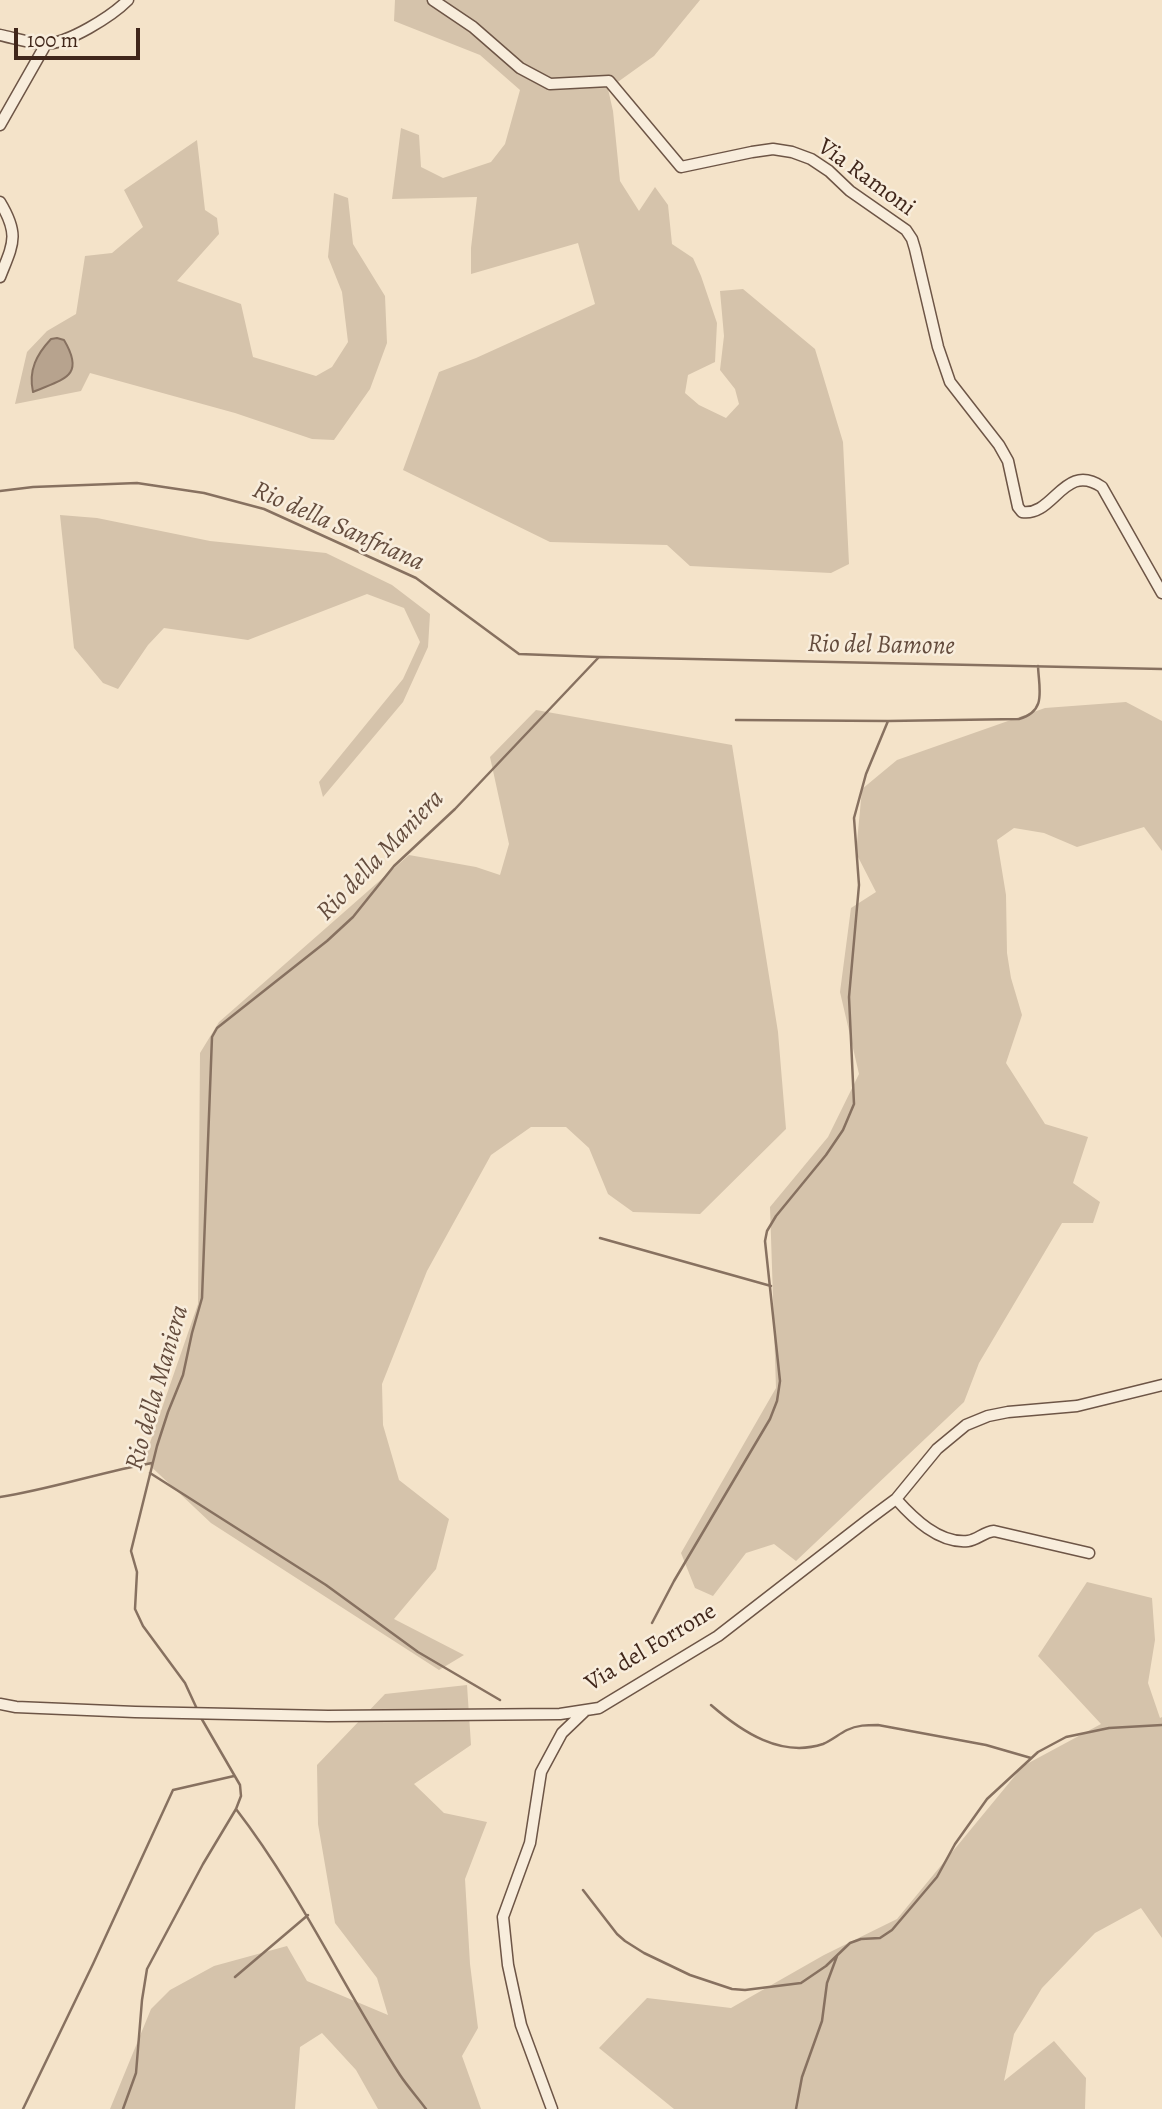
<!DOCTYPE html>
<html>
<head>
<meta charset="utf-8">
<style>
	body { margin:0 }
	#map { position:relative; width:1162px; height:2109px; overflow:hidden; background:#f4e3c9; font-family:Alegreya,serif }
	canvas { display:block }
	.scale { position:absolute; left:14px; top:28px; width:126px; height:32px; box-sizing:border-box; border:4px solid #40261a; border-top:0; padding-left:9px; font-size:21px; line-height:24px; white-space:nowrap; color:#40261a; -webkit-text-stroke:5px #f8eddc; paint-order:stroke }
</style>
</head>
<body>
<div id="map">
<canvas width="1162" height="2109"></canvas>
<div class="scale">100 m</div>
</div>
<script>
const ctx = document.querySelector('canvas').getContext('2d');
ctx.lineJoin = 'round';
function paint(path, color) { ctx.fillStyle = color; ctx.fill(path, 'evenodd'); }
function strokePath(path, color, width, dash) { ctx.strokeStyle = color; ctx.lineWidth = width; ctx.lineCap = dash ? 'butt' : 'round'; ctx.setLineDash(dash || []); ctx.stroke(path); }
function drawText(font, color, halo, rows, align = 'center') {
  ctx.font = font + ' Alegreya,serif'; ctx.lineWidth = 5; ctx.setLineDash([]); ctx.textBaseline = 'middle'; ctx.strokeStyle = halo; ctx.fillStyle = color; for (const [text, x, y, turn = 0] of rows) {
    ctx.save(); ctx.translate(x, y); ctx.rotate((+turn || 0) * Math.PI / 180); ctx.textAlign = isNaN(turn) ? turn : align; if (halo) ctx.strokeText(text, 0, 0); ctx.fillText(text, 0, 0); ctx.restore();
  }
}
paint(new Path2D(`
	M395 0H700L654 56 608 89 613 111 620 181 639 211 655 187 668 205 672 244 693 258 701 276 717 323 715 362 688 375 685 393 699 405 726 418 739 404 735 389 720 370 724 336 720 291 743 289 815 349 843 442 849 564 831 573 690 566 667 545 550 542 403 470 439 372 476 358 595 304 578 243 471 274V248L477 197 392 199 401 128 419 135 421 167 443 178 491 162 505 144 520 90 480 55 394 21Z
	M197 140 205 210 217 218 219 234 177 281 241 304 253 357 316 376 332 367 348 342 342 292 328 257 334 193 348 198 353 244 385 296 387 343 370 389 334 440 312 439 235 413 90 373 81 391 15 404 27 352 47 331 76 314 85 256 112 253 143 227 124 190Z
	M60 515 97 518 210 541 326 553 392 585 430 614 428 647 403 702 323 797 319 782 403 679 420 642 404 608 367 594 248 640 164 628 148 645 118 689 103 683 74 648Z
	M1126 702 1162 721V851L1144 827 1077 847 1044 833 1014 828 997 840 1006 895 1007 953 1011 978 1022 1015 1006 1063 1045 1124 1088 1137 1073 1183 1100 1202 1093 1223H1062L979 1363 964 1402 796 1561 774 1544 746 1553 713 1596 695 1588 681 1553 776 1388 770 1207 828 1137 859 1074 840 992 851 908 876 892 856 853 862 789 897 760 1045 708Z
	M536 710 732 745 778 1032 786 1129 700 1214 633 1212 608 1194 589 1148 566 1127H531L491 1155 427 1271 382 1384 383 1425 399 1480 449 1519 436 1569 394 1619 464 1655 439 1670 211 1523 144 1460 198 1304 200 1053 219 1022 409 855 476 867 500 875 509 844 490 757Z
	M1087 1582 1152 1598 1155 1640 1148 1683 1160 1718 1162 1717V1938L1141 1908 1095 1933 1042 1988 1014 2034 1004 2081 1054 2041 1086 2078 1085 2109H674L599 2048 647 1998 731 2008 824 1955 897 1919 1023 1766 1101 1724 1038 1656Z
	M467 1685 471 1745 414 1784 444 1813 487 1822 465 1879 470 1964 478 2028 462 2056 481 2109H378L356 2070 322 2033 300 2047 295 2109H110L151 2009 170 1990 214 1966 287 1946 307 1981 388 2015 377 1978 335 1923 318 1824 317 1765 385 1694Z`), '#d5c3ab');
const water = new Path2D(`
	M57 338 64 340C86 377 63 379 33 392 28 370 37 354 51 339Z`);
paint(water, '#b7a38e');
strokePath(water, '#877160', 2);
strokePath(new Path2D(`
	M0 491 33 487 137 483 204 493 264 509 416 578 519 654 599 657 1162 669
	M736 720 888 721 1019 719C1047 711 1039 690 1038 666
	M600 1238 771 1286
	M150 1473 326 1585 418 1652 500 1700
	M0 1497C52 1489 101 1472 152 1463
	M652 1623 674 1581 770 1419 777 1401 780 1381 765 1241 767 1231 776 1216 826 1155 843 1130 854 1104 849 997 859 885 854 818 866 774 888 721
	M711 1705C742 1732 781 1758 823 1744 832 1740 839 1734 847 1730 857 1725 867 1725 878 1725L986 1745 1031 1758
	M197 1709 185 1683 143 1626 135 1609 137 1572 131 1551 157 1446 168 1412 183 1375 192 1333 202 1298 212 1037 217 1028 327 941 353 917 394 866 455 809 599 657
	M236 1809C300 1892 343 1987 400 2075 408 2087 418 2098 426 2109
	M583 1890 617 1934 625 1941 644 1953 690 1975 732 1989 745 1990 801 1983 826 1966 850 1943 861 1939 880 1938 892 1930 937 1877 955 1844 987 1799 1038 1752 1066 1737 1109 1728 1162 1725
	M235 1977 308 1915
	M23 2109 93 1964 173 1790 234 1776
	M123 2109 136 2073 142 2000 147 1969 203 1864 236 1809 241 1796 240 1785 200 1716
	M796 2109 802 2077 822 2021 827 1983 837 1956`), '#877160', 2.5);
const street = new Path2D(`
	M433 0 473 27 520 68 550 84 609 81 681 167 752 152 773 149 792 152 811 159 829 171 850 191 906 230 912 239 915 249 938 347 950 382 999 445 1008 461 1018 507 1022 512C1054 517 1064 461 1102 487L1162 593
	M0 35C14 38 30 43 44 44 68 44 112 16 128 0
	M0 125 46 44
	M0 202C20 235 13 244 0 277
	M896 1499C913 1518 939 1544 968 1541 977 1540 984 1532 994 1531L1089 1553
	M0 1704 16 1707 135 1712 328 1716 560 1714 599 1708 718 1636 869 1519 896 1499 937 1449 966 1425 988 1416 1008 1412 1077 1406 1162 1385
	M552 2109 521 2025 508 1965 503 1917 530 1843 541 1772 562 1733 586 1710`);
strokePath(street, '#6d5546', 13);
strokePath(street, '#f8eddc', 10);
drawText('24px', '#40261a', '#f8eddc', [
	["Via Ramoni",866,178,36],
	["Via del Forrone",651,1648,-31]
]);
drawText('italic 26px', '#644c3d', '#f8eddc', [
	["Rio della Sanfriana",338,527,24],
	["Rio del Bamone",881,646,1],
	["Rio della Maniera",381,856,-46],
	["Rio della Maniera",158,1388,-74]
]);
</script>
</body>
</html>
